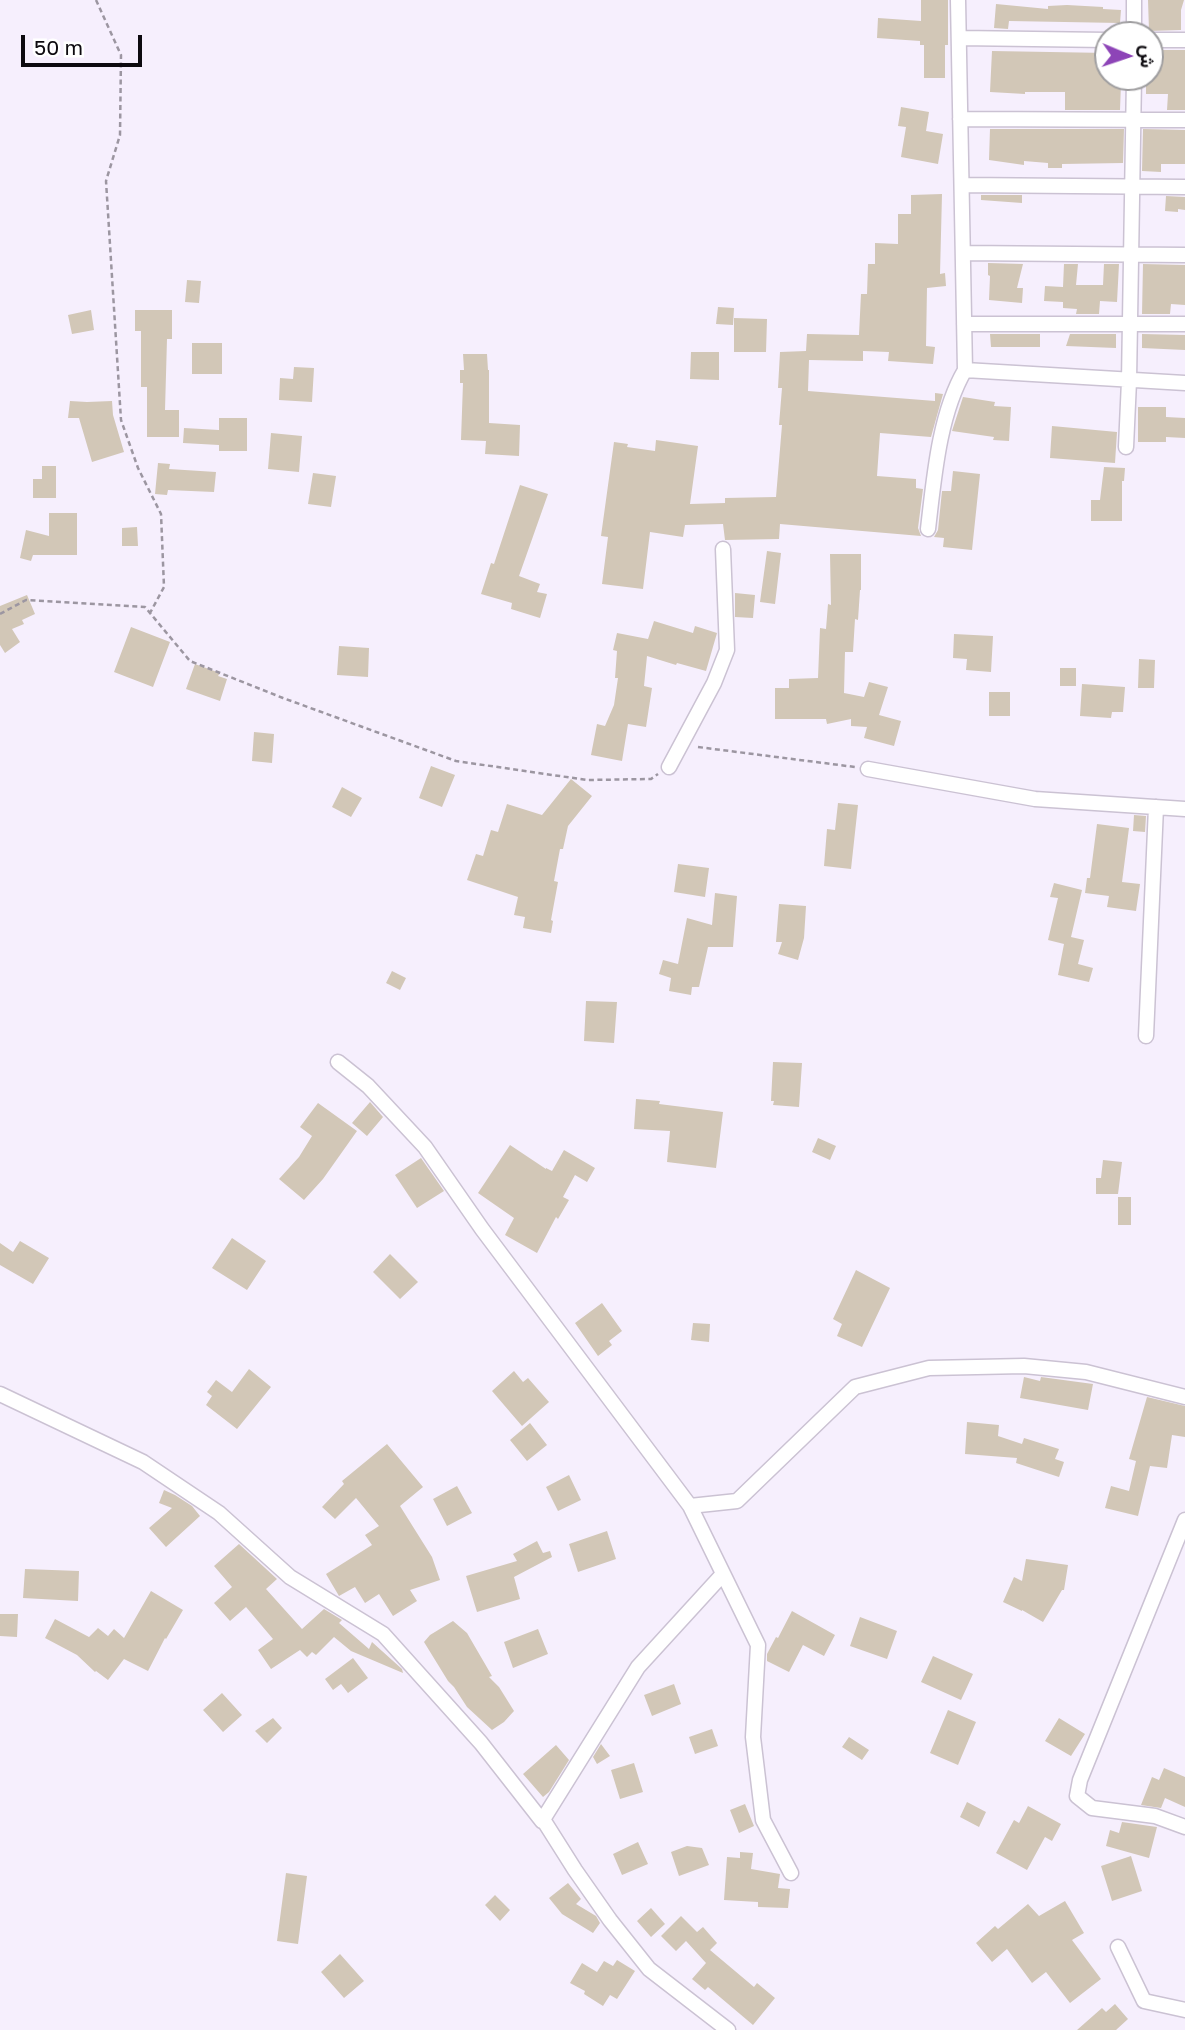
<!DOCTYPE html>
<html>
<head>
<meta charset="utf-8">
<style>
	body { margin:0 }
	#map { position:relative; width:1185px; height:2030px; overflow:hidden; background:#f6effd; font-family:"Golos Text",Vazirmatn,sans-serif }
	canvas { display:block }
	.north { position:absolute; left:1094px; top:21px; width:70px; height:70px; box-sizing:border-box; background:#fff; border:2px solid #9e9d9f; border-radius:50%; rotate:92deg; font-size:19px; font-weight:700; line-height:28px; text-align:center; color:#0d0a0f }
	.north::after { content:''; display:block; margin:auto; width:24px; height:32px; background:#8d44b7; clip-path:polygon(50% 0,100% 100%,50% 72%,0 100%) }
	.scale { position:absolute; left:21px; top:35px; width:121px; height:32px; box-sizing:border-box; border:4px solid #0d0a0f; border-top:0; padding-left:9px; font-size:21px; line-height:24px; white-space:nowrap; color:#0d0a0f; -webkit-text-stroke:5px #fff; paint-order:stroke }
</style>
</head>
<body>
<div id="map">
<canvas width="1185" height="2030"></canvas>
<div class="north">ش</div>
<div class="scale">50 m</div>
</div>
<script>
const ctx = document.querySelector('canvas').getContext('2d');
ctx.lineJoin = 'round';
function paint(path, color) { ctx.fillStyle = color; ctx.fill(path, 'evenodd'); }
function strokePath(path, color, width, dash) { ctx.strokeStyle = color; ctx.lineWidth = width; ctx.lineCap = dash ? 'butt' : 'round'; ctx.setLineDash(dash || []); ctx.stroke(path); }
paint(new Path2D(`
	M921 0H948V45H945V78H924V45H920V41L877 38 878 18 921 21Z
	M1148 0H1184L1181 10V30L1149 31Z
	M996 4 1048 9V6L1067 5 1103 7V9L1121 10 1120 23 1009 21 1008 29 994 28Z
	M1150 50H1185V110H1167L1168 94H1146V80H1150Z
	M992 51 1108 53V83H1121L1120 110H1065V92H1025V94L990 92Z
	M901 107 929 112 926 131 943 134 938 164 901 157 906 127 898 126Z
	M990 129H1124L1123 163 1062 164V168H1048V163L1024 161V165L989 160Z
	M1143 129 1185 130V164H1161V172L1142 171Z
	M942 194 940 274 945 273 946 286 927 288 926 346 935 347 933 364 888 361 889 352 863 351V361L809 360 808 391 935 401V393L943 394 931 437 880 433 877 476 916 479V488L923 489 918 528 921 536 780 524 779 539 725 540 723 524 685 525 683 537 650 532 643 589 602 584 608 537 601 536 614 442 628 444 627 447 655 451 656 440 698 446 690 504 725 503V498L776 497 782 425H779L782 388H778L780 352 806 351 807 334 859 335 861 294H867L868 264H875V243L898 244V214H911V195Z
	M981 195H1022V203L981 200Z
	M1166 196 1185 197V210L1178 209V212L1165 211Z
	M988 263 1023 264 1017 288H1023L1022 303 989 300 990 276 988 275Z
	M1064 264H1078L1076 285H1103L1104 264H1119L1117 302 1100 301 1099 314H1076L1077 309 1063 308V302L1044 301 1045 286 1063 287Z
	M1143 264 1185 265V305L1171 304 1170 314H1142Z
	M187 280 201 281 199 303 185 302Z
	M718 307 734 308 733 325 716 324Z
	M91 310 94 330 72 334 68 315Z
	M135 310H172V339H167L165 410H179V437H147V387H141V331H135Z
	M734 318 767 319 766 352H734Z
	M990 334H1040V347H991Z
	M1070 334H1116V348L1066 346Z
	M1142 334 1185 335V350L1142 348Z
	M192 343H222V374H192Z
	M691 352H719V380L690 379Z
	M463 354H487L488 370H489V423L520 425 519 456 485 454 486 441 461 440 463 383H460V370H464Z
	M294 367 314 368 312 402 279 400 280 378 293 379Z
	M963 397 995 402 994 406 1011 407 1009 441 993 440 994 437 952 431Z
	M70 401 87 402 112 401 113 415 124 452 92 462 79 418H68Z
	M1138 407H1166V417L1185 418V438L1166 437V442H1138Z
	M219 418H247V451H219V445L183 443 184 428 219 430Z
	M1052 426 1117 432 1115 463 1050 458Z
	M271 433 302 436 299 472 268 469Z
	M158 463 170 464 169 469 216 472 214 492 168 490 167 495 155 494Z
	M42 466H56V498H33V479H42Z
	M1104 467 1125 468 1124 481H1122V521H1091V500H1100Z
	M953 471 980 474 972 550 943 547 944 538 934 537 938 530 942 491H951Z
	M313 473 336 476 331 507 308 504Z
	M520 485 548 494 519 576 540 584 537 592 547 594 540 618 511 609 512 603 481 594 491 563 494 564Z
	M49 513H77V555H33L31 561 20 558 26 530 49 536Z
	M137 527 138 546H122V528Z
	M767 551 781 553 775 604 760 602Z
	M830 554H861V590H860L858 620 855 619 853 652H845L844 693 864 697 869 682 888 687 879 715 901 721 894 746 864 738 867 727 851 726V719L827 724 826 719H775V688H789V679L818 678 820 628 826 629 828 604 831 605Z
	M735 593 755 595 753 618 735 617Z
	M27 595 35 614 22 620 24 624 12 629 20 642 5 653 0 645V606Z
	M654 621 693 633 695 626 717 633 706 671 677 663 676 665 647 656 644 686 652 688 646 727 628 724 622 761 591 755 597 724 605 726 614 705 618 678H615L617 651 613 650 617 633 648 639Z
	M131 627 170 642 153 687 114 672Z
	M954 634 993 636 991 672 966 670 967 659 953 658Z
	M339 646 369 648 368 677 337 675Z
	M1139 659 1155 660 1154 688H1138Z
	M195 664 220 673 218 676 227 679 220 701 186 689Z
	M1060 668H1076V686H1060Z
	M1082 684 1125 687 1123 712H1112L1111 718 1080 716Z
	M989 692H1010V716H989Z
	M254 732 274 734 272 763 252 761Z
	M431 766 455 775 442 807 419 798Z
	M571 779 592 796 568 826 563 849H560L554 881 558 882 551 920 553 921 551 933 523 928 525 917 514 915 518 897 467 880 476 854 483 856 491 830 498 832 507 804 542 815Z
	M342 787 362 798 351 817 332 807Z
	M838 803 858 805 851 869 824 866 827 829 835 830Z
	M1134 815 1146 816 1145 832 1133 831Z
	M1097 824 1129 828 1122 882 1140 884 1136 911 1107 907 1109 896 1085 893 1087 878H1090Z
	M678 864 709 868 705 897 674 892Z
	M1054 883 1082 890 1071 937 1084 940 1078 964 1093 968 1089 982 1058 975 1064 944 1048 940 1058 898 1050 897Z
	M715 893 737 896 733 947H708L699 987H692L691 995 669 991 671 978 659 974 663 960 678 964 687 918 712 925Z
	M779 904 806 906 804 938 798 960 778 954 782 942H776Z
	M392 971 406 978 400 990 386 983Z
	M586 1001 617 1002 614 1043 584 1041Z
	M773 1062 802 1063 799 1107 773 1105 774 1101H771Z
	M636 1099 660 1101 659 1104 723 1112 716 1168 667 1162 670 1131 634 1129Z
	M370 1102 383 1117 367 1136 352 1123Z
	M318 1103 357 1131 323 1179 304 1200 279 1179 299 1157 312 1136 300 1127Z
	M818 1138 836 1146 830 1160 812 1152Z
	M510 1145 546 1169V1168L552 1171 564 1150 595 1168 587 1182 575 1175 563 1197 569 1200 558 1219 556 1217 537 1253 505 1235 514 1218 478 1193Z
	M421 1158 444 1191 417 1208 395 1175Z
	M1103 1160 1122 1162 1118 1194H1096V1178H1101Z
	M1118 1197H1131V1225H1118Z
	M232 1238 266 1261 247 1290 212 1268Z
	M20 1241 49 1258 33 1284 0 1265V1243L13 1252Z
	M390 1254 418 1282 400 1299 373 1272Z
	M856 1270 890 1288 862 1347 837 1336 842 1324 833 1319Z
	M602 1303 622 1331 609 1341 612 1345 598 1356 575 1323Z
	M693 1323 710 1324 709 1342 691 1340Z
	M249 1369 271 1387 237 1429 206 1405 212 1396 207 1392 216 1380 232 1392Z
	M514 1371 523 1382 528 1378 549 1402 522 1426 492 1391Z
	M1024 1377 1040 1381 1041 1377 1093 1384 1088 1410 1020 1398Z
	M1147 1397 1185 1406V1437L1172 1435 1167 1468 1150 1466 1138 1516 1105 1508 1111 1486 1129 1491 1136 1461 1129 1459Z
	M967 1422 999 1425 998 1436 1022 1444 1024 1438 1059 1449 1055 1459 1064 1462 1059 1477 1016 1463 1017 1458 965 1454Z
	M530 1423 547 1445 527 1461 510 1440Z
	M387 1444 423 1487 400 1506 432 1557 440 1580 410 1590 417 1601 393 1616 379 1594 365 1603 355 1587 339 1596 326 1574 372 1545 365 1535 379 1526 356 1498 335 1519 322 1507 344 1484 342 1481Z
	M569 1475 581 1500 558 1511 546 1487Z
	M457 1486 472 1513 447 1526 433 1499Z
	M164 1490 175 1495 192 1506 200 1516 166 1547 149 1528 172 1508 159 1503Z
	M607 1531 616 1559 578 1572 569 1544Z
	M537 1541 543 1553 550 1551 552 1557 514 1577 520 1599 477 1612 466 1576 517 1561 513 1554Z
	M239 1544 277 1579 266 1589 302 1629 324 1609 342 1620 339 1623 369 1649 372 1642 402 1669 403 1673 351 1651 334 1637 316 1655 312 1652 307 1657 300 1650 271 1669 258 1650 273 1639 246 1607 230 1621 214 1603 232 1587 214 1566Z
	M1026 1559 1068 1565 1064 1590H1062L1043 1622 1022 1610V1611L1003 1602 1014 1577 1022 1581Z
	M25 1569 79 1571 78 1601 23 1598Z
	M151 1591 183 1610 166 1639 165 1638 148 1671 124 1659 108 1680 96 1671 95 1672 77 1655 45 1638 55 1619 89 1637 98 1628 108 1636 114 1629 124 1638Z
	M792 1611 835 1635 824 1656 803 1645 789 1672 767 1661V1654L776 1637 778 1638Z
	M0 1614H18L17 1637 0 1636Z
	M860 1617 897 1631 887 1659 850 1646Z
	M453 1621 467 1633 492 1676 489 1677 499 1687 514 1711 504 1722 492 1730 467 1707 454 1687 448 1681 424 1642 430 1635Z
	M538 1629 548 1654 513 1668 504 1642Z
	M933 1656 973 1674 961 1700 921 1682Z
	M353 1658 368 1678 348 1693 341 1684 333 1690 325 1679Z
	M674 1684 681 1704 652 1716 644 1695Z
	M222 1693 242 1715 223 1732 203 1710Z
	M948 1710 976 1722 958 1765 930 1753Z
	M273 1718 282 1728 267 1743 255 1731Z
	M1059 1718 1085 1734 1071 1756 1045 1741Z
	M712 1729 718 1746 695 1754 689 1737Z
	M849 1737 869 1750 862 1760 842 1747Z
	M601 1744 610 1756 597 1764 593 1757Z
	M556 1745 569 1760 549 1792 543 1797 523 1774Z
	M634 1763 643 1792 620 1799 611 1770Z
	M1164 1768 1185 1777V1807L1165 1798 1161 1808 1141 1805 1152 1777 1159 1780Z
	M967 1802 986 1812 979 1827 960 1817Z
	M745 1804 754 1826 739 1833 730 1810Z
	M1028 1806 1061 1824 1052 1841 1045 1837 1027 1870 996 1853 1014 1820 1019 1823Z
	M1122 1822 1157 1827 1149 1858 1106 1846 1110 1830 1119 1833Z
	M638 1842 648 1864 622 1875 613 1854Z
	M687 1846 702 1848 709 1865 679 1876 671 1852Z
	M740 1852 753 1853 751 1869 780 1874 778 1888 790 1889 788 1908 758 1907V1902L724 1900 727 1857 740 1858Z
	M1131 1856 1142 1891 1112 1901 1101 1866Z
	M286 1873 307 1876 298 1944 277 1941Z
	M568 1883 581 1899 576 1904 596 1916 600 1923 593 1933 562 1914 549 1898Z
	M495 1895 510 1910 500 1921 485 1905Z
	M1065 1901 1084 1933 1072 1940 1101 1979 1070 2003 1046 1972 1032 1983 1007 1949 992 1962 976 1943 995 1926 998 1929 1028 1904 1039 1916Z
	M651 1908 665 1924 651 1937 637 1921Z
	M681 1916 697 1932 703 1927 717 1943 710 1950 754 1987 757 1983 775 1998 753 2025 708 1987 705 1990 692 1979 706 1963 686 1941 676 1951 661 1936Z
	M340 1954 364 1981 344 1998 321 1972Z
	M617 1960 635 1971 617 1999 610 1995 603 2006 584 1994 585 1991 570 1983 582 1963 597 1972 604 1961 613 1966Z
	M1115 2004 1128 2019 1116 2030H1077L1102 2008 1106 2012Z`), '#d2c7b7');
const minor = new Path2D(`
	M958 0 965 370 1185 383
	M1134 0V35
	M959 38 1108 40
	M1150 40H1185
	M960 119 1185 120
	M962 185 1185 187
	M963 253 1185 255
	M964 324H1185
	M1126 447 1129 381 1134 77
	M928 529C934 478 939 414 965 370
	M669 767 714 683 727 650 723 549
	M868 769 1035 799 1185 809
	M1146 1036 1156 807
	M338 1062 368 1086 425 1147 482 1229 690 1506 737 1501 855 1387 929 1368 1024 1366 1086 1372 1185 1397
	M0 1394 143 1462 219 1513 290 1577 383 1634 481 1743 542 1821H544L575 1870 610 1920 649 1969 728 2030
	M690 1506 758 1645 753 1737 763 1820 791 1873
	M1185 1520 1080 1780 1077 1796 1092 1808 1155 1816 1185 1827
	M542 1821 638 1667 723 1574
	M1118 1947 1144 2001 1185 2010`);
strokePath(minor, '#cbc2d3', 17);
strokePath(new Path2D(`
	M96 0 121 55 120 135 106 181 121 420 138 468 161 514 164 587 150 613
	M0 614 26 600 145 607 190 661 283 698 456 761 587 780 651 779 658 774
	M698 747 855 767`), '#9c96a1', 2.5, [5, 3.5]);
strokePath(minor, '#fff', 14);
</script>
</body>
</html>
